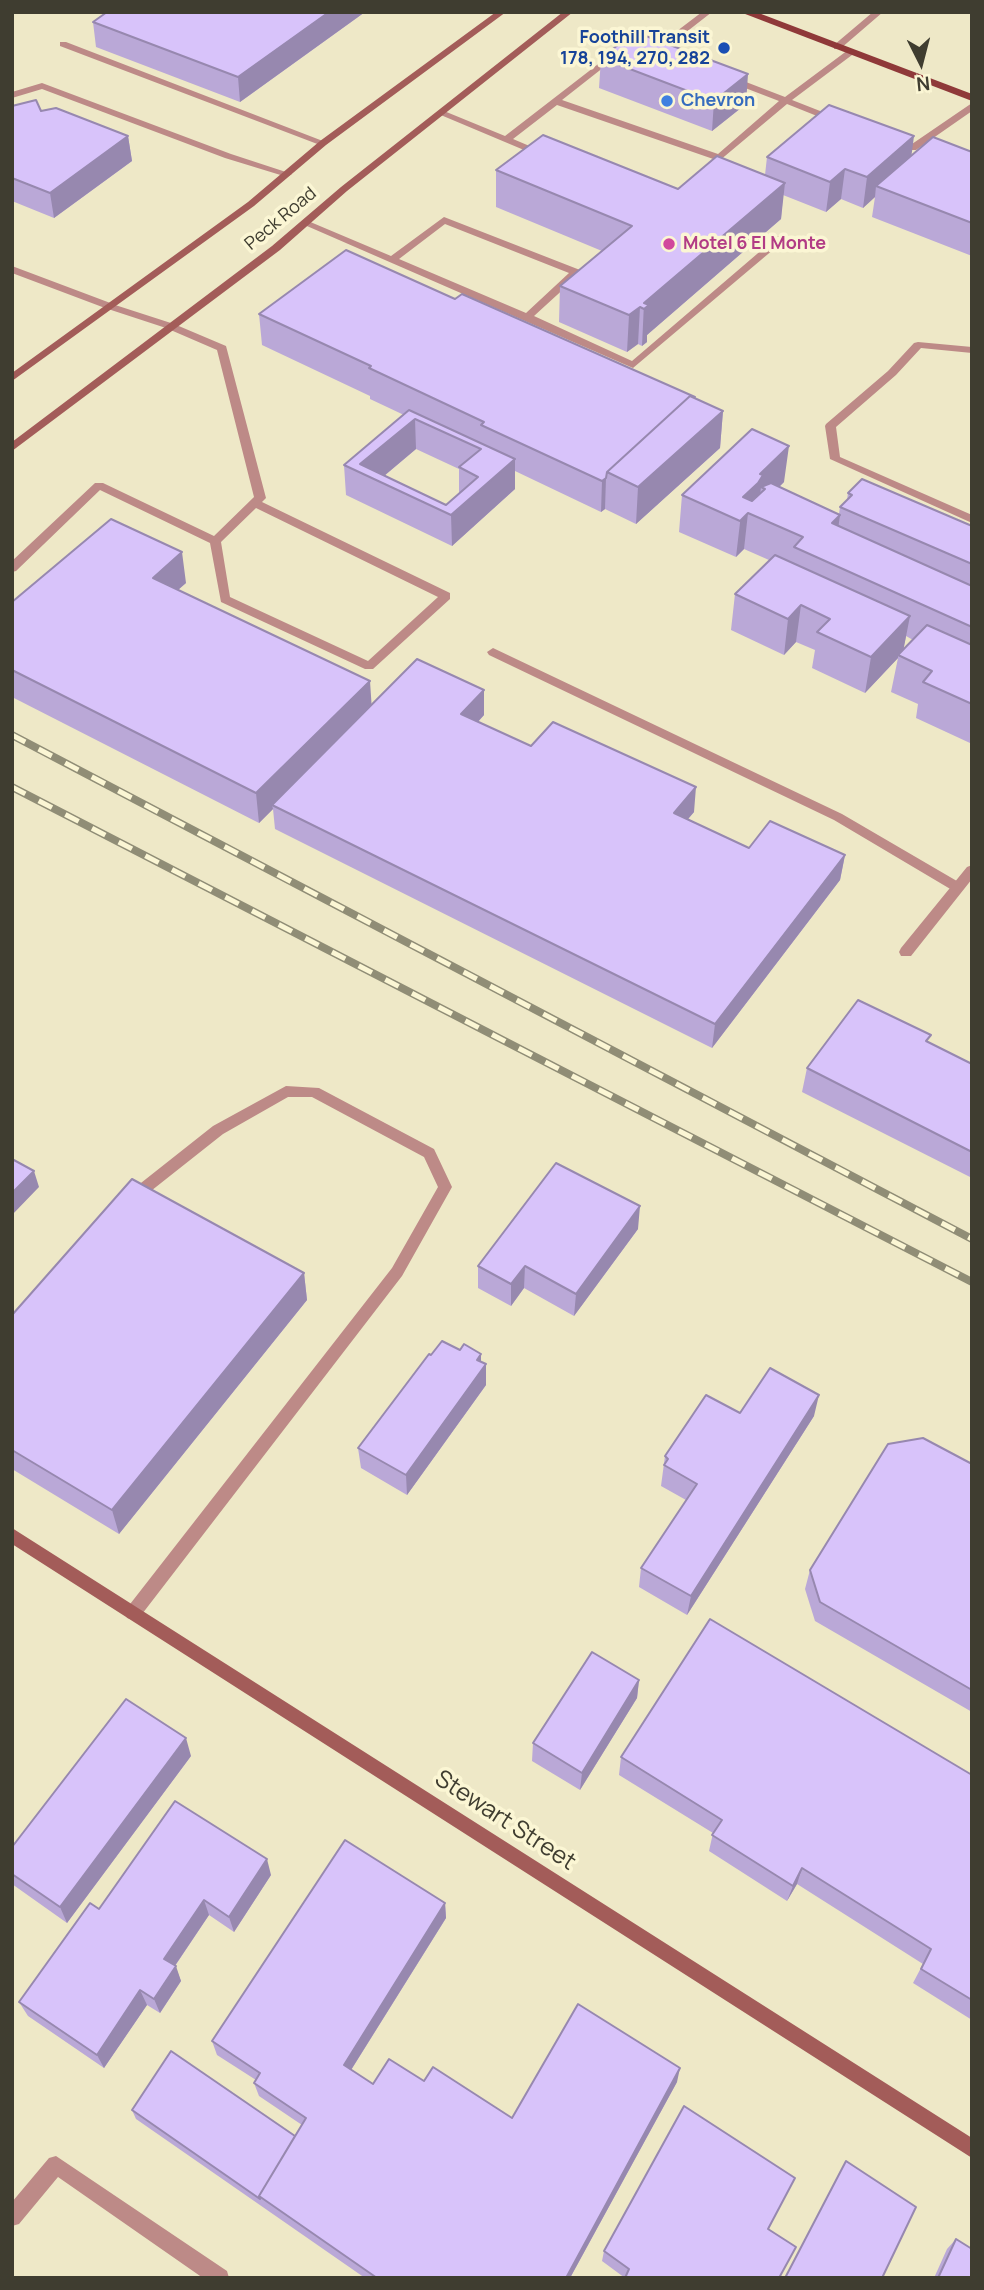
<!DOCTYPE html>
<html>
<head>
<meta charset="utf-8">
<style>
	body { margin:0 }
	#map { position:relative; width:984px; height:2290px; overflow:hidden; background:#eee8c7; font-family:Manrope,sans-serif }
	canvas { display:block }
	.frame { position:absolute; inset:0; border:14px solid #3f3d30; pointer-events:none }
	.north { position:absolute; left:886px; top:28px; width:70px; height:70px; -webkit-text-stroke:5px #fbf6d4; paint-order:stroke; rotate:174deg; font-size:19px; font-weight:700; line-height:28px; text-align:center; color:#3f3d30 }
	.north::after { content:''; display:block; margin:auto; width:24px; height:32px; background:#3f3d30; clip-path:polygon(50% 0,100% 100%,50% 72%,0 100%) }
</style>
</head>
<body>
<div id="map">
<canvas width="984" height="2290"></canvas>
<div class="frame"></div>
<div class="north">N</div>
</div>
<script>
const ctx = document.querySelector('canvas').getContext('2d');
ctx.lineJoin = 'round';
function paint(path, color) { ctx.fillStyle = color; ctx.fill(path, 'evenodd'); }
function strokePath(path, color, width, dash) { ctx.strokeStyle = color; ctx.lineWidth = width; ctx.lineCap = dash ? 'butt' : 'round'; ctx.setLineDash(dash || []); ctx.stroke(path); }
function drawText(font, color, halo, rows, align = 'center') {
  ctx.font = font + ' Manrope,sans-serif'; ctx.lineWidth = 7; ctx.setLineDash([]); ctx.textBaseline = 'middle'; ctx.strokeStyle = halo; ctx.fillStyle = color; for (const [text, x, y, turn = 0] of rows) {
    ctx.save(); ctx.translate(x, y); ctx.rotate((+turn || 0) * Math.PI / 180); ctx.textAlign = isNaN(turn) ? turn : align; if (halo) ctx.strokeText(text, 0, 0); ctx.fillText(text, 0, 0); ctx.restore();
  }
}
paint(new Path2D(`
	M702 12H712L662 51H656V47Z
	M873 12H883L840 49H834V45Z
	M60 42H66L328 143 320 145 60 46Z
	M848 50 856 52 792 100 838 118V122H832L787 104 719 161 557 105 513 139 546 153 548 155 543 158 436 113 444 111 505 136 615 51 620 54 618 56 562 100 718 154 779 101 727 81V77H733L785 97Z
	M42 83 231 154 292 174 287 177 225 158 42 89 12 98V92Z
	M972 103V111L916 150H910L892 142 897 139 912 144Z
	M444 217 580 270V274L534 316 632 361 778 236 787 238 633 368 300 223 308 221 391 256ZM445 224 569 273 526 313 399 259Z
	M109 303 174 324 226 346 266 498 262 502 450 593V599L373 669H365L221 602 210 543 100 490 16 571 12 572V561L95 483H103L214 536 254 497 217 350 166 328 105 308 104 306ZM256 508 438 597 368 661 230 597 221 542Z
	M918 342 972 347V353L921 348 896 375 836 427 840 457 972 515V523L830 459 825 426 826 424 888 371 914 343Z
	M493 648 842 814 962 884 963 887 957 892 952 890 834 820 489 655 487 652Z
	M286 1086 319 1088 434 1149 452 1187 402 1276 139 1618 133 1620 127 1618 125 1613 127 1608 392 1268 438 1187 424 1157 312 1097H288L223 1134 137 1202H127L125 1198 127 1194 213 1126Z
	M56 2156 227 2271 229 2278H203L58 2177 19 2224 12 2226V2202L49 2158Z`), '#bd8a87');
paint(new Path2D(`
	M12 266 113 304 114 306 105 308 12 273Z
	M972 865V879L911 956H901L899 952 901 948 967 867Z`), '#bd8a87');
paint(new Path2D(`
	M496 12H506L326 145 254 206 12 381V373L248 202 320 141Z
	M563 12H573L347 191 280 250 12 451V442L272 246 341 187Z
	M12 1528 972 2138V2158L12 1544Z`), '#a35c59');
paint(new Path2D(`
	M740 12H756L972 94V101Z`), '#8f3939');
const rail = new Path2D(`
	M12 735 972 1239
	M12 787 972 1282`);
strokePath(rail, '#908d76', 8);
strokePath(rail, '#fbf6d4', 5, [15]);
paint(new Path2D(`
	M365 12 240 102 96 47 93 22Z
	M601 58 746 104 712 131 599 88Z
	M12 106 41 111 128 136 132 161 54 218 12 201Z
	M972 152V256L872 217 875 197 863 208 841 199 826 212 783 195 781 219 647 335V342L642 346 638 344 627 352 559 322 560 286 602 251 496 207V170L678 189 765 175 767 157 911 156Z
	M455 299 723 411 720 448 636 524 605 509 601 512 515 471V489L452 546 346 495 344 465 404 415 370 399V396L262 345 259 314ZM416 449 459 469V493L446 505 384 476Z
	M784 482 779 487 839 514 840 507 847 500 848 493 972 526V741L970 743 916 718 918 704 891 692 898 658 865 693 812 668 815 650 796 642 784 655 731 630 735 594 769 560 744 549 736 557 679 532 682 495ZM906 636 913 640 903 650Z
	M186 583 178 590 372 705 484 690V715L478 722 531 746 694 812 688 819 749 848 845 855 840 880 712 1048 275 829 273 809 259 823 12 697V602Z
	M929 1043 972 1064V1178L802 1092 807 1068Z
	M638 1229 574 1316 524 1288 511 1306 478 1288V1266Z
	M304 1273 307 1300 119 1534 12 1469V1315Z
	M431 1355 481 1362 486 1385 407 1495 361 1468 358 1448Z
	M740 1413 814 1416 687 1615 639 1587 641 1568 686 1500 661 1486 665 1456Z
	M972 1464V1712L815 1621 805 1589 810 1570Z
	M639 1680 637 1698 580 1790 532 1761 533 1743Z
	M191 1756 67 1923 12 1884V1847Z
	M621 1757 972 1775V2020L913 1983 923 1964 797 1884 787 1901 709 1851 713 1833 619 1775Z
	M271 1875 234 1932 209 1915 175 1966 181 1981 160 2013 147 2005 104 2068 28 2016 19 2002 99 1909Z
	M445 1903 446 1918 351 2070 373 2084 424 2081 512 2118 677 2082 570 2278H365L136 2119 132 2110 296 2136 302 2125 259 2096 254 2083 256 2080 217 2055 212 2041Z
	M768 2230 625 2278 602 2261 604 2251Z
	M956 2239 972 2278H934L947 2249Z`), '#baa8d7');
paint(new Path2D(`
	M329 12H365L240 102 238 77Z
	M748 74 746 104 712 131 714 101Z
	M128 136 132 161 54 218 50 193Z
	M914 136 910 167 876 186 875 197 863 208 867 177Z
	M845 169 841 199 826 212 830 182Z
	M785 183 781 219 647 335V342L642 346 644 303Z
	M640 307 638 344 627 352 629 315Z
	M723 411 720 448 636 524 638 487Z
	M415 419 416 449 378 481 360 464Z
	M789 446 784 482 763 503 765 489 761 487 758 513H748L744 549 736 557 743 497 760 474Z
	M515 459V489L452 546 451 515Z
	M606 478 605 509 601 512 602 481Z
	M840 515 835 551 832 523Z
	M182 552 186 583 157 608 153 578Z
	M801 605 796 642 784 655 788 619Z
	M910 616 903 652 898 655V658L865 693 871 657Z
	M370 681 372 711 272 805 273 809 259 823 256 793Z
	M484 690V715L462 739 461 714Z
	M696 787 694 812 672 838 674 813Z
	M845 855 840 880 712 1048 715 1024Z
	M34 1171 39 1187 12 1215V1193Z
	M640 1206 638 1229 574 1316 576 1294Z
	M525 1266 524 1288 511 1306V1284Z
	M304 1273 307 1300 119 1534 112 1510Z
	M481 1354V1370L486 1364V1385L407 1495 406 1475Z
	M819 1395 814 1416 687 1615 691 1596Z
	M639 1680 637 1698 580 1790 582 1773Z
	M186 1738 191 1756 67 1923 60 1907Z
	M267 1859 271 1875 234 1932 229 1917Z
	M802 1868 797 1884 787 1901 793 1886Z
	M204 1900 209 1915 170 1973 164 1959Z
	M445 1903 446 1918 346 2078 344 2065Z
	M176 1966 181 1981 160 2013 154 1999Z
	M140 1990 147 2005 104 2068 97 2055Z
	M680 2068 677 2082 570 2278H566Z`), '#9788af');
const building = new Path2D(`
	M107 12H329L238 77 93 22Z
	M635 32 748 74 714 101 601 58Z
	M36 100 41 111 56 108 128 136 50 193 12 178V106Z
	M829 105 914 136 867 177 845 169 830 182 767 157Z
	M543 135 678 189 717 156 785 183 644 303 649 305 644 309 640 307 629 315 560 286 632 226 496 170Z
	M933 137 972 152V223L876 186Z
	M346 250 455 299 462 294 695 397 690 396 607 472 606 478 602 481 481 425 484 422 369 368 371 366 259 314Z
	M690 396 723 411 638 487 607 472Z
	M409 410 515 459 451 515 344 465ZM415 419 481 449 459 467 478 477 446 505 360 464Z
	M752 429 789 446 760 474 763 475 758 483 743 497 752 501 765 489 761 487 771 483 840 515 832 523 972 586V627L794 547 803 537 748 513 740 521 682 495Z
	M862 479 972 526V564L840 507 852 495 848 493Z
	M111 519 182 552 153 578 370 681 256 793 12 670V602Z
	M775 555 910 616 871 657 817 632 830 619 801 605 788 619 735 594Z
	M927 625 972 645V704L923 682 932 671 898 655Z
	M417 659 484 690 461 714 531 746 553 722 696 787 674 813 749 848 770 821 845 855 715 1024 272 805Z
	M858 1000 931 1035 926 1041 972 1064V1152L807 1068Z
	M12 1159 34 1171 12 1193Z
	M556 1163 640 1206 576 1294 525 1266 511 1284 478 1266Z
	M132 1179 304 1273 112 1510 12 1450V1315Z
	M442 1341 460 1350 464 1344 481 1354 477 1360 486 1364 406 1475 358 1448 429 1354 431 1355Z
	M770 1368 819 1395 691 1596 641 1568 697 1484 664 1465 668 1459 665 1456 706 1395 740 1413Z
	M923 1438 972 1464V1690L820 1602 810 1570 888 1444Z
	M710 1619 972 1775V2000L921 1969 931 1949 802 1868 793 1886 712 1835 722 1820 621 1757Z
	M592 1652 639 1680 582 1773 533 1743Z
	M126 1699 186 1738 60 1907 12 1874V1847Z
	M175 1801 267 1859 229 1917 204 1900 164 1959 176 1966 154 1999 140 1990 97 2055 19 2002 90 1903 99 1909Z
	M345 1840 445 1903 344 2065 373 2084 389 2059 424 2081 433 2067 512 2118 578 2004 680 2068 566 2278H377L259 2196 306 2118 254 2083 260 2073 212 2041Z
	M171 2051 295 2136 259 2196 260 2199 132 2110Z
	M684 2106 795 2178 768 2229 796 2247 779 2278H625L629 2269 604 2251Z
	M846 2161 916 2207 882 2278H785Z
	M956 2239 972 2249V2278H938Z`);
paint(building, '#d8c3fa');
strokePath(building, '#9788af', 2);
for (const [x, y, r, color] of [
	[724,48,7,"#1a4fb4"],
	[667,101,7,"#3f7fe0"],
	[669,244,7,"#d1479c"]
]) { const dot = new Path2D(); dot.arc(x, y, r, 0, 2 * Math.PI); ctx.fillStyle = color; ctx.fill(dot); strokePath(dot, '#fbf6d4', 2.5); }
drawText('bold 18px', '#164399', '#fbf6d4', [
	["Foothill Transit",710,38],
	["178, 194, 270, 282",710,59]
], 'right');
drawText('bold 18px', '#366cbe', '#fbf6d4', [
	["Chevron",681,101]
], 'left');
drawText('18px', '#3f3d30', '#fbf6d4', [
	["Peck Road",281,219,-40]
]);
drawText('bold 18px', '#b23c85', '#fbf6d4', [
	["Motel 6 El Monte",683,244]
], 'left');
drawText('24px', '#3f3d30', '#fbf6d4', [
	["Stewart Street",505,1821,33]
]);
</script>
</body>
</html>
